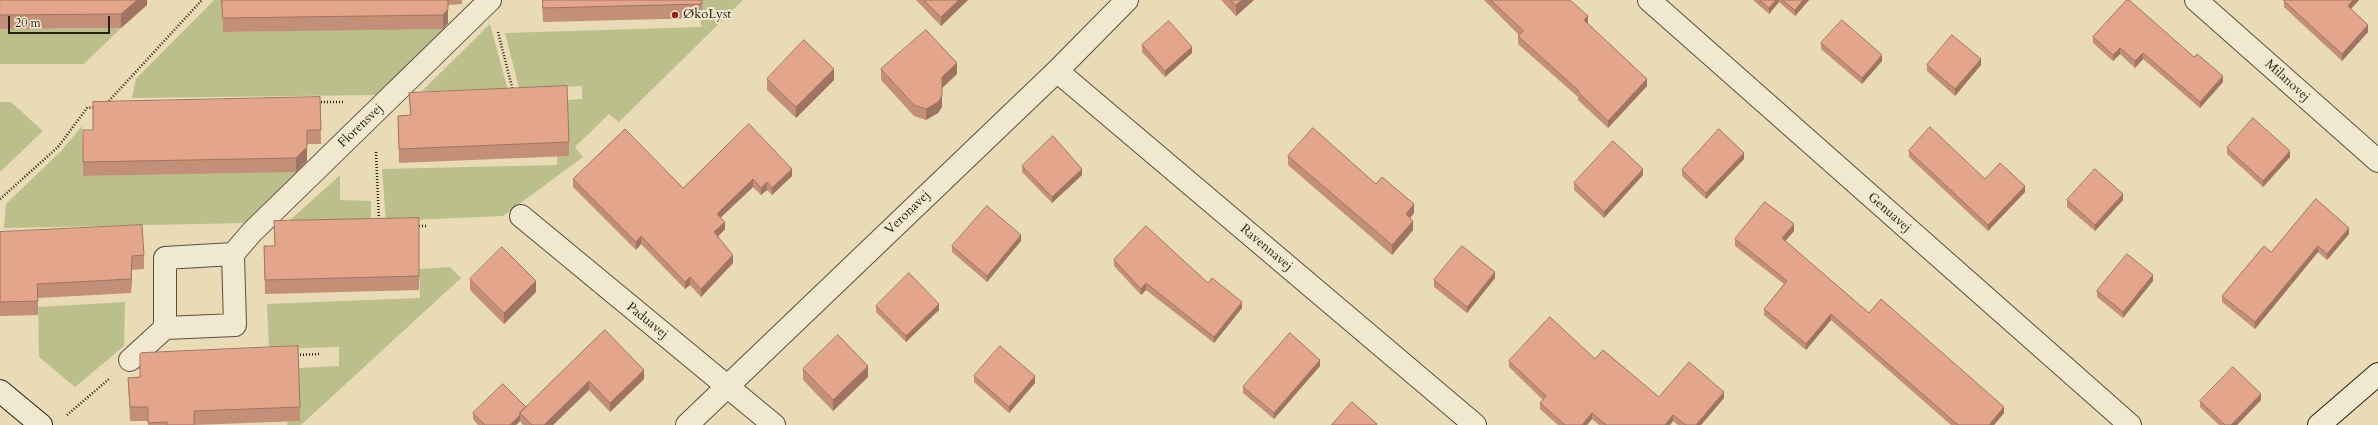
<!DOCTYPE html>
<html>
<head>
<meta charset="utf-8">
<style>
	body { margin:0 }
	#map { position:relative; width:2378px; height:425px; overflow:hidden; background:#e9dbb6; font-family:Cardo,serif }
	canvas { display:block }
	.scale { position:absolute; left:8px; top:16px; width:102px; height:18px; box-sizing:border-box; border:2px solid #292016; border-top:0; padding-left:5px; font-size:12px; line-height:14px; white-space:nowrap; color:#292016; -webkit-text-stroke:3px #f1e8d0; paint-order:stroke }
</style>
</head>
<body>
<div id="map">
<canvas width="2378" height="425"></canvas>
<div class="scale">20 m</div>
</div>
<script>
const ctx = document.querySelector('canvas').getContext('2d');
ctx.lineJoin = 'round';
function paint(path, color) { ctx.fillStyle = color; ctx.fill(path, 'evenodd'); }
function strokePath(path, color, width, dash) { ctx.strokeStyle = color; ctx.lineWidth = width; ctx.lineCap = dash ? 'butt' : 'round'; ctx.setLineDash(dash || []); ctx.stroke(path); }
function drawText(font, color, halo, rows, align = 'center') {
  ctx.font = font + ' Cardo,serif'; ctx.lineWidth = 4; ctx.setLineDash([]); ctx.textBaseline = 'middle'; ctx.strokeStyle = halo; ctx.fillStyle = color; for (const [text, x, y, turn = 0] of rows) {
    ctx.save(); ctx.translate(x, y); ctx.rotate((+turn || 0) * Math.PI / 180); ctx.textAlign = isNaN(turn) ? turn : align; if (halo) ctx.strokeText(text, 0, 0); ctx.fillText(text, 0, 0); ctx.restore();
  }
}
paint(new Path2D(`
	M214 0H222L223 32 449 28 375 95 132 98 136 79Z
	M701 0H743L619 122 609 114 575 147 583 157 503 216 386 221 382 169 557 165V134L567 100 582 99V86L519 88 505 33 701 27Z
	M490 24 508 90 422 91Z
	M121 28 84 64H0V29Z
	M0 102H11L43 131 0 172Z
	M82 126 84 176 307 171 246 223 4 228 6 204 61 151Z
	M340 175V200L371 201V222H288Z
	M450 267 461 278 301 425H287L298 368 339 366V347L269 349 267 304 420 298 419 269Z
	M125 302 124 346 75 387 39 357 38 307Z`), '#babf8b');
const street = new Path2D(`
	M1649 0 2130 425
	M2196 0 2378 161
	M1057 71 1475 425
	M521 216 774 425
	M233 254 252 232 490 0
	M130 360 165 328 235 325 233 254 165 258V328
	M687 425 1057 71 1127 0`);
const secondary = new Path2D(`
	M0 391 41 425
	M2319 425 2378 374`);
strokePath(street, '#594f3e', 24);
strokePath(secondary, '#292016', 24);
strokePath(new Path2D(`
	M498 32 513 91
	M318 102H343
	M107 103 202 0
	M376 152 379 221
	M0 199 58 147 87 108 95 107
	M416 226H427
	M297 355 320 354
	M67 415 109 379`), '#292016', 2.5, [1, 2]);
strokePath(street, '#f1e8d0', 22);
strokePath(secondary, '#f1e8d0', 22);
paint(new Path2D(`
	M0 0 147 5 121 28 0 29Z
	M222 0H462V4L448 5V23L443 29 223 32Z
	M542 0H702V18L543 22Z
	M916 0H968L941 26Z
	M1221 0H1254L1236 16Z
	M1484 0H1570L1588 23V24L1647 86 1608 128 1578 100V97L1518 44V36L1519 35Z
	M1753 0H1809L1795 16 1779 2 1769 14Z
	M2127 0 2223 82 2200 108 2143 59 2135 68 2120 54 2113 61 2093 43V37Z
	M2284 0H2359L2351 9 2368 32 2342 61 2284 7Z
	M1821 43 1882 61 1862 84 1821 49Z
	M1142 45 1192 53 1165 77 1142 52Z
	M1927 65H1981L1955 96 1927 71Z
	M881 69 957 74 942 88V107L938 113 926 120 914 116 881 80Z
	M767 79 834 80 796 118 767 90Z
	M409 93 569 142V156L399 163 398 116 410 115Z
	M320 97 321 144H307V161L296 172 83 176V130H93Z
	M749 124 792 176 772 195 767 190 761 195 753 187 721 217 725 229 718 237 733 263 701 297 690 285 685 289 641 244 636 250 573 187V179L683 188Z
	M2227 148 2290 157 2263 187 2227 154Z
	M1909 151 1985 179 2025 192 1988 231 1909 157Z
	M1288 156 1376 184 1414 213 1410 218 1413 230 1392 255 1288 165Z
	M1744 159 1706 199 1682 176V170Z
	M1022 166 1082 175 1052 203 1022 172Z
	M1643 175 1604 218 1574 190V183Z
	M2067 200H2123L2095 231 2067 207Z
	M419 218V290L265 294 264 246H274Z
	M1794 231 1785 241 1869 313 2004 413 1994 425H1951L1831 320 1806 350 1764 315V309L1784 284 1735 246V239Z
	M0 232 144 255V269L132 270 131 293 38 298V315L0 316Z
	M2349 234 2327 260 2318 252 2255 329 2222 302V296L2271 252Z
	M1021 241 987 282 952 252V246Z
	M1114 260 1208 283 1242 308 1214 343 1146 290 1141 295 1114 266Z
	M1495 278 1467 313 1434 287V280Z
	M470 279 536 292 504 324 470 290Z
	M2153 281 2123 318 2097 297V291Z
	M876 306 939 310 906 342 876 312Z
	M605 330 644 379 610 412 589 390 553 425H523L520 421 516 425H478L473 419V413L526 407Z
	M140 354 300 407V421L194 425H148V421H130L128 378 140 377Z
	M1595 359 1659 397 1724 398 1701 425H1678L1673 421 1670 425H1599L1592 419 1587 425H1558L1540 409V403L1543 400 1509 367V361Z
	M1320 366 1274 419 1243 393V387Z
	M803 369 868 377 833 411 803 380Z
	M974 376 1035 383 1009 413 974 382Z
	M2261 400 2237 425H2219L2200 407V401Z`), '#c38f78');
paint(new Path2D(`
	M137 0H147V5L121 28V14Z
	M959 0H968L941 26V17Z
	M1242 0H1254L1236 16V5Z
	M1776 0H1779V2L1769 14V8Z
	M1803 0H1809L1795 16V10Z
	M2353 0H2359L2348 12V6Z
	M448 9V23L443 29V15Z
	M1588 16V23L1584 28V20Z
	M2368 25V32L2342 61V54Z
	M1192 47V53L1165 77V71Z
	M2120 48V54L2113 61V55Z
	M2143 53V59L2135 68V61Z
	M1882 55V61L1862 84V78Z
	M1981 59V65L1955 96V89Z
	M957 63V74L942 88V107L938 113 926 120V109L942 77Z
	M834 69V80L796 118V107Z
	M2223 76V82L2200 108V102Z
	M1647 79V86L1608 128V121Z
	M307 147V161L296 172V158Z
	M2290 151V157L2263 187V181Z
	M1744 153V159L1706 199V193Z
	M792 169V176L772 195V188Z
	M1082 169V175L1052 203V197Z
	M1643 169V175L1604 218V212Z
	M753 179V187L717 221V214Z
	M767 182V190L761 195V188Z
	M2025 186V192L1988 231V225Z
	M2123 194V200L2095 231V225Z
	M1414 204V213L1406 223V214Z
	M1413 221V230L1392 255V245Z
	M725 222V229L714 240V232Z
	M1794 224V231L1782 245V238Z
	M2349 228V234L2327 260V254Z
	M1021 235V241L987 282V276Z
	M641 236V244L636 250V242Z
	M2318 246V252L2255 329V322Z
	M733 255V263L701 297V289Z
	M132 256V270L131 293V279Z
	M1495 272V278L1467 313V307Z
	M2153 275V281L2123 318V312Z
	M690 277V285L685 289V282Z
	M536 281V292L504 324V313Z
	M1146 283V290L1141 295V289Z
	M1242 302V308L1214 343V337Z
	M939 304V310L906 342V336Z
	M1831 314V320L1806 350V344Z
	M1320 360V366L1274 419V413Z
	M868 366V377L833 411V400Z
	M644 370V379L610 412V403Z
	M1035 376V383L1009 413V407Z
	M589 381V390L553 425H544Z
	M1724 392V398L1701 425H1696Z
	M2261 394V400L2237 425H2231Z
	M2004 407V413L1994 425H1989Z
	M1592 413V419L1587 425H1582Z
	M520 415V421L516 425H510Z
	M1673 415V421L1670 425H1665Z`), '#9f7462');
const building = new Path2D(`
	M0 0H137L121 14 0 15Z
	M222 0H448V9L443 15 223 18Z
	M543 0H702V4L543 8Z
	M924 0H959L941 17Z
	M1231 0H1242L1236 5Z
	M1491 0H1570L1588 16 1584 20 1647 79 1608 121 1578 92 1579 91 1518 36 1523 31Z
	M1760 0H1776L1769 8Z
	M1783 0H1803L1795 10Z
	M2127 0H2129L2194 57 2197 54 2223 76 2200 102 2143 53 2135 61 2120 48 2113 55 2093 37Z
	M2284 0H2353L2348 6 2368 25 2342 54 2284 1Z
	M1842 20 1882 55 1862 78 1821 43Z
	M1169 21 1192 47 1165 71 1142 45Z
	M926 30 957 63 942 77V96L938 102 926 109 914 105 881 69Z
	M1952 35 1981 59 1955 89 1927 65Z
	M804 40 834 69 796 107 767 79Z
	M567 86 569 142 399 149 398 116 411 115 409 93Z
	M320 97 321 130H307V147L296 158 83 162V130H93V102Z
	M2253 118 2290 151 2263 181 2227 148Z
	M749 124 792 169 772 188 767 182 761 188 753 179 717 214 725 222 714 232 733 255 701 289 690 277 685 282 641 236 636 242 573 179 625 129 683 188Z
	M1930 127 1985 179 2000 163 2025 186 1988 225 1909 151Z
	M1313 128 1376 184 1382 177 1414 204 1406 214 1413 221 1392 245 1288 156Z
	M1719 129 1744 153 1706 193 1682 170Z
	M1053 136 1082 169 1052 197 1022 166Z
	M1613 141 1643 169 1604 212 1574 183Z
	M2095 169 2123 194 2095 225 2067 200Z
	M2316 199 2349 228 2327 254 2318 246 2255 322 2222 296 2264 246 2271 252Z
	M1765 202 1794 224 1782 238 1847 294 1869 313 1881 299 2004 407 1989 425H1958L1831 314 1806 344 1764 309 1787 281 1735 239Z
	M987 206 1021 235 987 276 952 246Z
	M419 218V276L265 280 264 246H275L274 221Z
	M142 225 144 255 132 256 131 279 37 284 38 301 0 302V232Z
	M1146 226 1208 283 1212 278 1242 302 1214 337 1146 283 1141 289 1114 260Z
	M1462 246 1495 272 1467 307 1434 280Z
	M502 247 536 281 504 313 470 279Z
	M2127 254 2153 275 2123 312 2097 291Z
	M909 273 939 304 906 336 876 306Z
	M1550 317 1595 359 1603 350 1659 397 1689 362 1724 392 1696 425H1686L1673 415 1665 425H1606L1592 413 1582 425H1565L1540 403 1546 396 1509 361Z
	M605 330 644 370 610 403 589 381 544 425H532L520 413Z
	M1290 333 1320 360 1274 413 1243 387Z
	M838 335 868 366 833 400 803 369Z
	M298 346 300 407 194 411V425H167V422L148 423V407H130L128 378 140 377V354L141 353Z
	M1000 346 1035 376 1009 407 974 376Z
	M2233 367 2261 394 2231 425H2225L2200 401Z
	M503 384 526 407 520 413V415L510 425H485L473 413Z
	M1352 402 1377 424 1376 425H1332Z`);
paint(building, '#e3a68c');
strokePath(building, '#9f7462', 1);
for (const [x, y, r, color] of [
	[675,15,4,"#8f2418"]
]) { const dot = new Path2D(); dot.arc(x, y, r, 0, 2 * Math.PI); ctx.fillStyle = color; ctx.fill(dot); strokePath(dot, '#f1e8d0', 1.5); }
drawText('13px', '#292016', '#f1e8d0', [
	["ØkoLyst",683,15]
], 'left');
drawText('13px', '#292016', '#f1e8d0', [
	["Milanovej",2287,81,42],
	["Florensvej",361,126,-44],
	["Veronavej",908,213,-44],
	["Genuavej",1889,213,41],
	["Ravennavej",1266,248,40],
	["Paduavej",647,321,39]
]);
</script>
</body>
</html>
